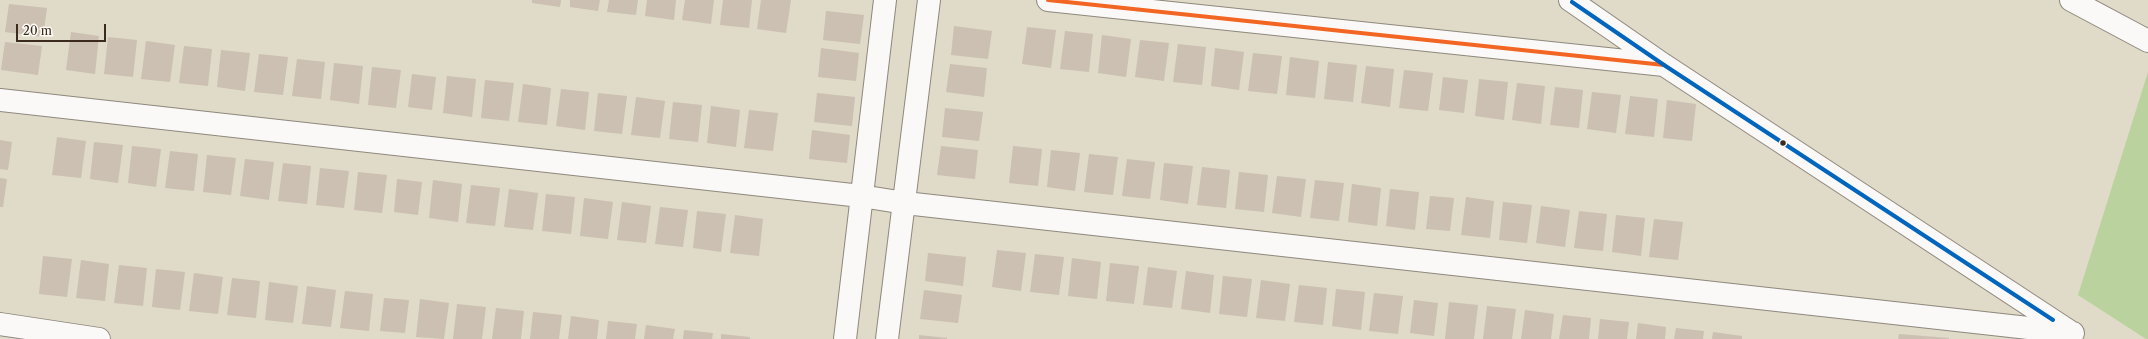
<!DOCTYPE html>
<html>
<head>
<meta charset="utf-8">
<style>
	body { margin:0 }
	#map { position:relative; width:2148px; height:339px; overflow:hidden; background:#e0dac8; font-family:"Libre Caslon Text",serif }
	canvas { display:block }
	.scale { position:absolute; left:16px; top:24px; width:90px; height:18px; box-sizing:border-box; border:2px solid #3b2a1e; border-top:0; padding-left:5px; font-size:12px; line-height:14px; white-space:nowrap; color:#3b2a1e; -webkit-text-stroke:3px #fdfcf7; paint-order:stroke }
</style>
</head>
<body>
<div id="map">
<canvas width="2148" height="339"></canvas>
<div class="scale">20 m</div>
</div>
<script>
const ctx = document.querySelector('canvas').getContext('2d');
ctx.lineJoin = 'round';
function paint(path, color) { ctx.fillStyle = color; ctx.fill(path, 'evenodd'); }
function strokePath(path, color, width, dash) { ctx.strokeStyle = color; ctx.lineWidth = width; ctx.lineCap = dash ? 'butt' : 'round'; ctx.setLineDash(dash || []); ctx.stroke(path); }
paint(new Path2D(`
	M2148 72V339H2146L2078 295Z`), '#bad29e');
paint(new Path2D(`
	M532 0H561L560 7 532 3Z
	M570 0H600L598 11 570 7Z
	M609 0H638L636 15 607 12Z
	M647 0H676L674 20 645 16Z
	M685 0H714L711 24 682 20Z
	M723 0H752L749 28 720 25Z
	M761 0H791L786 33 757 29Z
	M9 4 47 8 43 37 5 32Z
	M826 11 864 15 860 44 823 40Z
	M954 26 992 31 988 59 951 55Z
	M1027 27 1056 30 1051 68 1022 64Z
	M1065 31 1093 34 1089 72 1060 69Z
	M71 32 99 36 95 74 66 70Z
	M1102 35 1131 39 1126 77 1098 73Z
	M108 37 137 40 133 77 104 74Z
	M1140 40 1169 43 1164 81 1135 77Z
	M146 41 175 45 170 82 141 79Z
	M5 42 42 46 38 75 1 70Z
	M1178 44 1206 47 1202 85 1173 82Z
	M184 46 212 49 208 86 179 83Z
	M821 48 859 53 856 81 818 77Z
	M1215 48 1244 52 1239 90 1211 86Z
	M221 50 250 53 245 91 217 87Z
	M1253 53 1282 56 1277 94 1248 91Z
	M259 54 288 57 283 95 254 92Z
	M1290 57 1319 61 1315 98 1286 95Z
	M297 59 325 62 321 99 292 96Z
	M1328 62 1357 65 1353 102 1324 99Z
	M334 63 363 66 359 104 330 100Z
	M950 64 987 68 984 97 946 92Z
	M1366 66 1394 69 1390 107 1361 103Z
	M372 67 401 70 396 108 368 105Z
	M1404 70 1433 73 1428 111 1399 108Z
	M412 74 436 77 432 110 408 107Z
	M447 76 476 79 472 117 443 113Z
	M1443 77 1468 80 1464 113 1439 110Z
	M1479 79 1508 82 1504 120 1475 116Z
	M485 80 514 83 509 121 481 118Z
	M1517 83 1545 86 1541 124 1512 120Z
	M523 84 551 88 547 125 518 122Z
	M1555 87 1583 90 1579 128 1550 125Z
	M561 89 589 92 585 130 556 126Z
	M1592 92 1621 95 1616 133 1587 129Z
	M598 93 627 96 622 134 594 131Z
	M817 93 855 97 852 126 814 122Z
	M1630 96 1658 99 1654 137 1625 134Z
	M636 97 665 101 660 138 631 135Z
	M1667 100 1696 104 1692 141 1663 138Z
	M673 102 702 105 698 142 669 139Z
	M711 106 740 110 736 147 707 143Z
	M945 108 983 112 979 141 942 137Z
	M749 110 778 113 773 151 744 148Z
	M812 130 850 135 847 163 809 159Z
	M57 137 86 141 81 178 52 175Z
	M0 140 12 142 8 170 0 169Z
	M94 142 123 145 118 183 90 179Z
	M132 146 161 149 156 187 128 183Z
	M941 146 978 150 975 179 937 175Z
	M1013 146 1042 149 1038 186 1009 183Z
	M1051 150 1080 153 1075 191 1047 187Z
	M170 151 198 154 194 191 165 188Z
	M1089 154 1118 157 1113 195 1084 192Z
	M207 155 236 158 231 195 203 192Z
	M245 159 274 162 269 200 240 196Z
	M1127 159 1155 162 1150 199 1122 196Z
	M283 163 311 166 307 204 278 201Z
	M1164 163 1193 166 1188 204 1160 200Z
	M1202 167 1230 170 1226 208 1197 205Z
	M320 168 349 171 344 208 316 205Z
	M358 172 387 175 382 213 354 210Z
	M1239 172 1268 175 1264 212 1235 209Z
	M1277 176 1306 179 1301 217 1272 213Z
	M0 178 7 179 3 207H0Z
	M397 179 422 182 418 215 394 212Z
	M433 180 462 184 458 222 429 218Z
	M1315 180 1344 183 1339 221 1310 218Z
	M1352 184 1381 188 1377 226 1348 222Z
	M471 185 500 188 495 226 466 223Z
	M509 189 538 193 533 230 504 227Z
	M1390 189 1419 192 1415 230 1386 226Z
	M546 194 575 197 571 234 542 231Z
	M1430 196 1454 198 1450 231 1426 229Z
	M1466 197 1494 201 1490 238 1461 235Z
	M584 198 613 202 608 239 580 236Z
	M622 202 651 206 646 243 617 240Z
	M1503 202 1532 205 1527 243 1499 240Z
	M1541 206 1570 210 1565 247 1536 243Z
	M660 207 688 210 683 247 655 244Z
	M697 211 726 214 721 252 693 248Z
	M1579 211 1607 214 1603 251 1574 248Z
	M735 215 763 219 759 256 730 253Z
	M1616 215 1645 218 1641 256 1612 252Z
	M1654 219 1683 222 1678 260 1649 257Z
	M997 250 1026 253 1021 291 992 287Z
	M928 253 966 257 963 286 925 281Z
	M1035 254 1064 257 1059 295 1030 292Z
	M43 256 72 259 67 297 39 294Z
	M1072 258 1101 262 1097 299 1068 296Z
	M81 260 109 264 105 301 76 298Z
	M1110 263 1139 266 1134 304 1106 301Z
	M119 265 147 268 143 306 114 303Z
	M1148 267 1177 271 1172 308 1143 305Z
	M156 269 185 272 180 310 152 307Z
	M1186 271 1214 275 1210 313 1181 309Z
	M194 273 223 277 218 314 189 311Z
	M1223 276 1252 279 1247 317 1219 314Z
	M232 278 260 281 256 318 227 315Z
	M1261 280 1290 284 1285 321 1256 318Z
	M269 282 298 286 293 323 265 320Z
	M1299 285 1327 288 1323 325 1294 322Z
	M307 286 336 290 331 327 302 324Z
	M1336 289 1365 292 1361 330 1332 326Z
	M924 290 962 295 958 323 920 319Z
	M345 291 373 294 369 331 340 328Z
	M1374 293 1403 296 1398 334 1369 331Z
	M384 298 409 300 405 333 380 331Z
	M420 299 449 303 444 339 416 337Z
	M1414 300 1438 303 1434 336 1410 333Z
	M1449 302 1478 305 1474 339H1445Z
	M457 304 486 307 482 339H453Z
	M1487 306 1516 309 1512 339H1483Z
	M496 308 524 311 521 339H492Z
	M1525 310 1554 314 1551 339H1521Z
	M533 312 562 315 559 339H530Z
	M1563 315 1591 318 1589 339H1559Z
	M571 316 599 320 597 339H568Z
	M1600 319 1629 322 1627 339H1598Z
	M608 321 637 324 635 339H606Z
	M1638 323 1666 327 1665 339H1636Z
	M646 325 675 329 673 339H644Z
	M1676 328 1704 331 1703 339H1674Z
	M684 330 713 333 712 339H683Z
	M1713 332 1742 336V339H1712Z
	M721 334 750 337V339H721Z
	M1899 334 1949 338V339H1898Z
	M919 335 947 338V339H919Z`), '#cbc0b1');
const minor = new Path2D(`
	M1048 0 1664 65
	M1570 0 1664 65 2069 331
	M2071 0 2148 41
	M0 100 861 196 905 203 2073 333
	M0 324 99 339
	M845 339 885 0
	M887 339 929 0`);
strokePath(minor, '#8e887d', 24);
strokePath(minor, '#faf9f7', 22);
strokePath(new Path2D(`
	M1048 0 1664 65`), '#f26522', 4);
strokePath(new Path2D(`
	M1572 2 1664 65 2053 320`), '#0065bd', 4);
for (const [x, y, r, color] of [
	[1783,143,3.5,"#3b2a1e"]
]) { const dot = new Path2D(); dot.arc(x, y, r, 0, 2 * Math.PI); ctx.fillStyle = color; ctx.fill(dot); strokePath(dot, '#fdfcf7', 1.5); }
</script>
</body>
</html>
